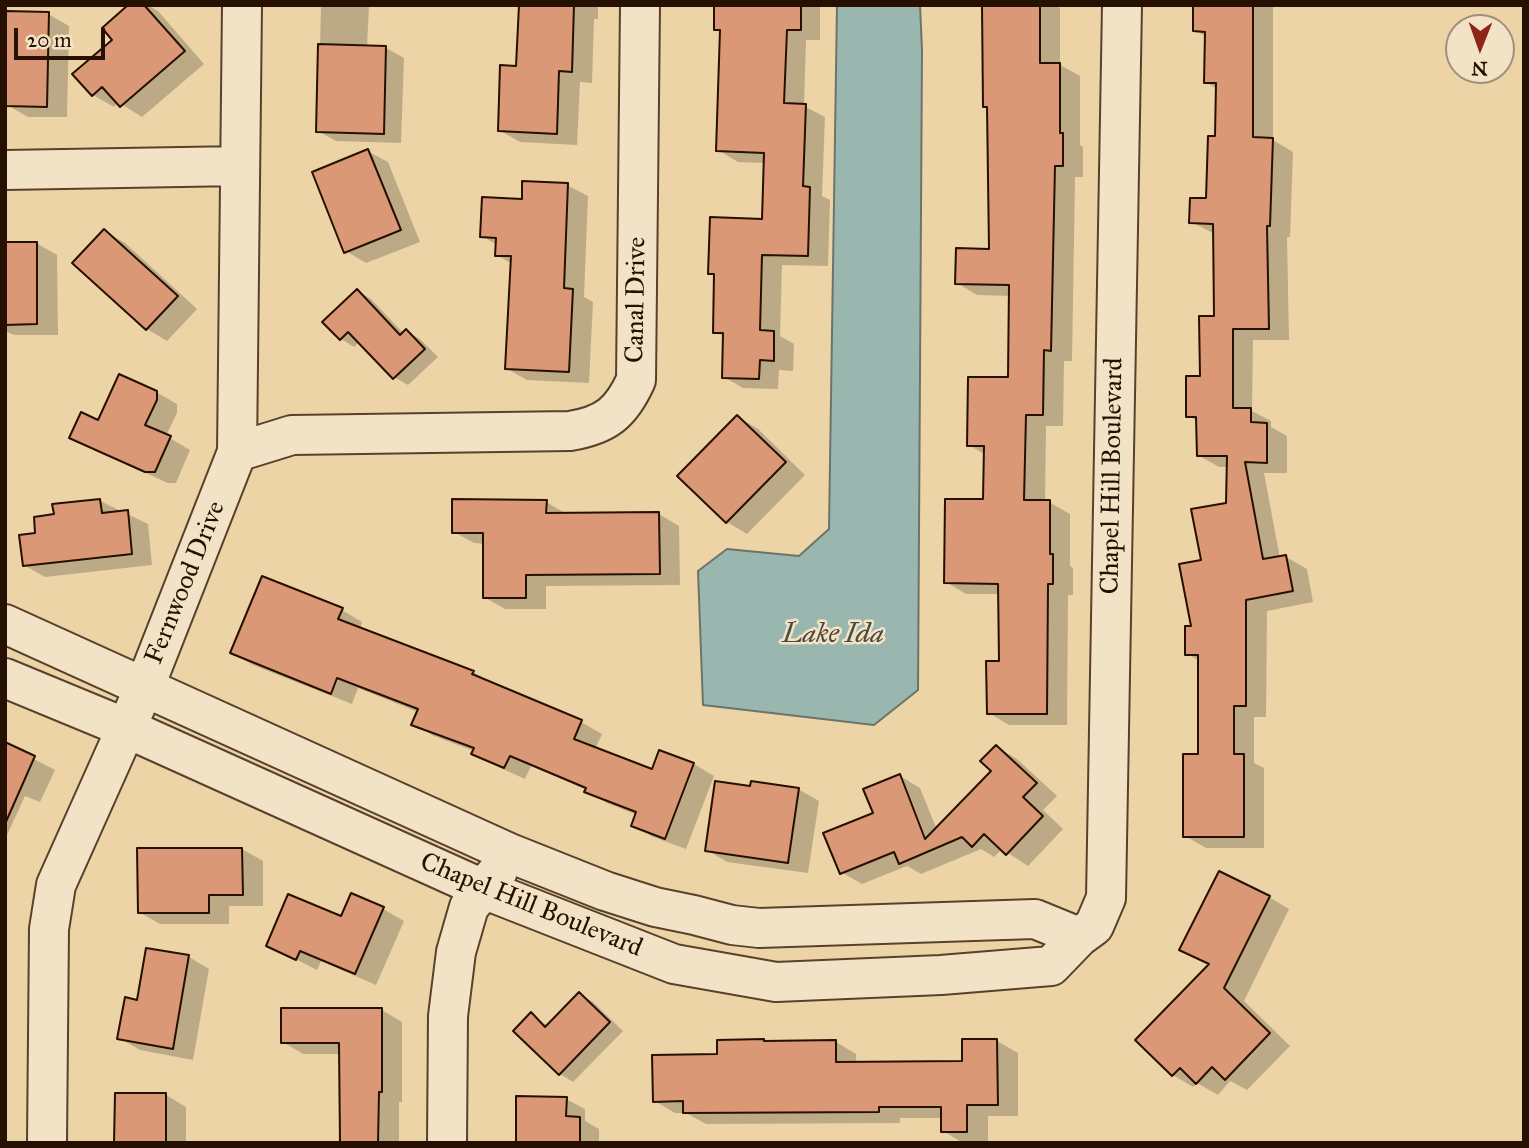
<!DOCTYPE html>
<html>
<head>
<meta charset="utf-8">
<style>
	body { margin:0 }
	#map { position:relative; width:1529px; height:1148px; overflow:hidden; background:#ecd4a7; font-family:"IM FELL Great Primer",serif }
	canvas { display:block }
	.frame { position:absolute; inset:0; border:7px solid #261002; pointer-events:none }
	.north { position:absolute; left:1445px; top:14px; width:70px; height:70px; box-sizing:border-box; background:#f3e3c6; border:2px solid #a18f78; border-radius:50%; rotate:181deg; font-size:19px; font-weight:700; line-height:28px; text-align:center; color:#261002 }
	.north::after { content:''; display:block; margin:auto; width:24px; height:32px; background:#8f2418; clip-path:polygon(50% 0,100% 100%,50% 72%,0 100%) }
	.scale { position:absolute; left:14px; top:28px; width:91px; height:32px; box-sizing:border-box; border:4px solid #261002; border-top:0; padding-left:9px; font-size:21px; line-height:24px; white-space:nowrap; color:#261002; -webkit-text-stroke:5px #f3e3c6; paint-order:stroke }
</style>
</head>
<body>
<div id="map">
<canvas width="1529" height="1148"></canvas>
<div class="frame"></div>
<div class="north">N</div>
<div class="scale">20 m</div>
</div>
<script>
const ctx = document.querySelector('canvas').getContext('2d');
ctx.lineJoin = 'round';
function paint(path, color) { ctx.fillStyle = color; ctx.fill(path, 'evenodd'); }
function strokePath(path, color, width, dash) { ctx.strokeStyle = color; ctx.lineWidth = width; ctx.lineCap = dash ? 'butt' : 'round'; ctx.setLineDash(dash || []); ctx.stroke(path); }
function drawText(font, color, halo, rows, align = 'center') {
  ctx.font = font + ' "IM FELL Great Primer",serif'; ctx.lineWidth = 5; ctx.setLineDash([]); ctx.textBaseline = 'middle'; ctx.strokeStyle = halo; ctx.fillStyle = color; for (const [text, x, y, turn = 0] of rows) {
    ctx.save(); ctx.translate(x, y); ctx.rotate((+turn || 0) * Math.PI / 180); ctx.textAlign = isNaN(turn) ? turn : align; if (halo) ctx.strokeText(text, 0, 0); ctx.fillText(text, 0, 0); ctx.restore();
  }
}
const water = new Path2D(`
	M837 5H920L922 50 918 690 874 725 703 705 698 571 727 549 799 556 829 529Z`);
paint(water, '#9ab7af');
strokePath(water, '#6c746a', 2);
paint(new Path2D(`
	M131 5H147L158 11 204 64 142 117 118 102 114 107 93 95 114 40Z
	M321 5H369L367 47 386 48 404 58 401 143 336 141 318 131Z
	M598 5V19H594L592 83 580 82 577 145 520 142 499 130 518 68 520 7 518 6Z
	M716 5H820V40H806L804 106 825 117 822 196 830 200 828 266 782 265 780 336 794 344 793 371 779 370 778 389 743 388 724 377 725 337 715 332 716 277 710 273 763 221 765 163 738 162 718 150 722 32 716 29Z
	M984 5H1055L1060 8V65L1080 76V145L1083 147V177H1075L1072 361H1064L1063 426H1046L1045 502H1049L1070 514V566L1073 568V595H1068L1067 725H1009L989 713 1000 663V594H966L946 582 985 501 986 455 969 445 1009 379 1011 296 977 295 957 283 991 251 989 109 984 106Z
	M1195 5H1273V140L1293 152 1290 237H1287L1289 340H1253L1252 411 1271 421V427L1287 436V473H1264L1280 558 1286 557 1307 569 1313 602 1267 611 1266 717H1254V763L1264 768V848H1206L1185 836 1199 756 1200 661 1187 654 1203 562 1228 504V467H1219L1198 455V421L1188 416 1202 378 1216 318 1215 234 1191 222 1207 200 1216 138 1217 89 1206 82 1207 37 1194 30Z
	M48 14 69 26 67 117H28L7 105 8 97H5V40Z
	M367 151 388 162 420 242 366 263 346 251Z
	M567 185 588 196 584 297 593 302 589 383 527 380 506 368 512 264 497 255V245L482 236 523 201Z
	M104 231 125 243 197 309 167 341 147 329Z
	M36 243 57 255 58 335H14L5 331V244Z
	M357 291 371 299 404 334 406 331 420 339 438 357 408 385 394 377 360 341 354 347 341 339Z
	M156 392 177 404V413L166 436 190 450 176 483H168L92 449 72 437Z
	M738 417 758 429 805 475 747 534 727 522Z
	M100 501 148 524 152 565 45 577 24 565 37 535 55 516Z
	M546 502 567 514H659L679 526 680 585 546 586V609H505L484 597 485 544 474 543 454 532Z
	M342 610 362 622 360 629 473 672 493 684 581 722 602 734 595 749 653 771 660 752 694 764 714 776 686 849 653 837 633 825 637 815 607 803 586 792 587 790 531 766 525 779 494 765 473 754 474 751 434 736 414 724 418 712 358 688 352 704 253 665 232 653Z
	M5 744 55 770 40 802 25 796 7 835 5 834Z
	M997 747 1017 759 1057 796 1043 810 1063 829 1028 866 1002 849 994 857 981 849 921 874 907 866 862 884 841 872 900 776 920 788 937 830 993 771Z
	M752 788 798 789 819 801 808 873 727 862 707 850Z
	M242 849 263 861V906H229V924H160L139 912Z
	M1269 897 1289 909 1244 1001 1290 1046 1247 1090 1230 1081 1218 1095 1197 1083 1193 1087 1173 1075 1210 965 1202 961Z
	M383 909 404 921 376 985 321 961 317 970 268 945 342 919Z
	M189 957 209 969 193 1060 140 1050 119 1038 138 1002Z
	M579 994 593 1002 623 1031 573 1082 560 1074 531 1015 548 1026Z
	M382 1010 402 1022V1102H399V1143H341V1054H303L283 1042Z
	M763 1040 768 1043 836 1042 856 1054V1064L964 1062 997 1041 1018 1053V1116H988V1143H963L943 1131V1118H900V1123L706 1124 686 1113H675L655 1101 719 1056Z
	M166 1095 186 1107V1143H116Z
	M566 1099 585 1109V1121L599 1129V1143H518Z`), '#0003');
const building = new Path2D(`
	M128 5H144L185 51 120 107 102 87 92 96 72 74 112 40 102 28Z
	M519 5H574L572 72 559 71 557 134 498 131 500 65 516 66Z
	M714 5H801V30H787L784 103 806 104 803 186 810 187 808 256 762 255 760 330 774 331V361L760 360 759 379 722 378 723 333H713L714 274H708L710 217 762 219 764 153 716 151 720 30H714Z
	M982 5H1040V63H1060V133H1063V166H1055L1051 351 1044 350 1043 415H1026L1024 500H1050V554H1053V584H1048L1047 714H987L986 661H999L998 584 944 583 945 499H983L984 446H967L968 377H1008L1009 285 955 284 956 248 989 249 987 107H983Z
	M1193 5H1253V137L1273 138 1270 226H1267L1269 329H1233V408H1251V422L1267 423V463L1245 462 1263 559 1286 555 1293 591 1246 600V706H1234V754H1244V837H1183V754H1198V655H1185V626H1191L1179 564 1201 560 1191 509 1226 503 1227 456H1197L1196 417H1186V376H1200L1199 316H1214L1213 224 1189 223 1190 198H1206L1208 136H1215L1216 83H1204L1205 32 1193 31Z
	M6 11 49 12 47 107 6 106Z
	M318 44 386 46 384 134 316 132Z
	M368 149 401 230 344 253 312 172Z
	M522 181 568 183 564 288 573 289 569 372 505 369 511 256H495L496 238 480 237 482 197 522 199Z
	M104 229 178 296 146 330 72 263Z
	M5 242H37V324L5 325Z
	M357 289 400 335 406 329 425 349 393 379 348 332 340 340 322 322Z
	M119 374 157 391V400L145 425 171 436 155 472H145L69 438 81 412 98 420Z
	M737 415 786 462 726 523 677 476Z
	M100 499 102 513 128 510 132 554 23 566 19 535 35 533 34 517 54 514 52 504Z
	M452 499 547 500 546 513 659 512 660 574 526 575V598H483V533H452Z
	M262 576 343 608 338 619 474 671 472 674 582 720 574 739 652 769 659 750 694 763 665 839 631 826 636 812 584 792 586 788 510 756 504 768 471 754 474 748 411 725 418 709 337 678 331 694 230 653Z
	M5 742 35 756 5 824Z
	M996 745 1037 783 1023 797 1043 816 1006 855 984 834 972 847 962 837 899 864 894 852 840 874 823 833 873 813 863 789 900 774 925 839 991 771 980 761Z
	M715 781 750 786 751 781 799 788 788 863 705 851Z
	M137 848H242L243 895H209V913H138Z
	M1219 871 1270 896 1224 988 1270 1033 1225 1080 1212 1067 1196 1084 1180 1068 1172 1076 1135 1040 1209 964 1179 950Z
	M351 893 384 907 355 974 300 951 296 960 266 946 288 894 341 916Z
	M146 948 189 955 173 1049 117 1039 125 997 137 1000Z
	M579 992 610 1022 559 1075 513 1031 531 1012 545 1027Z
	M281 1008H382V1092H379L378 1143H340L339 1043H281Z
	M764 1039V1041L836 1040V1062L962 1061V1039H997L998 1105H967V1132H941V1107H879V1112L683 1113V1101L653 1102 652 1055 717 1054V1040Z
	M115 1093H166V1143H114Z
	M516 1096 567 1097 566 1116 580 1117V1143H516Z`);
paint(building, '#da9876');
strokePath(building, '#261002', 2);
const minor = new Path2D(`
	M5 170 240 166
	M237 452 292 435 570 431C606 425 621 413 636 380L640 5
	M5 624 512 854 605 891 655 907 694 915 732 925 759 928 1035 919 1079 937
	M5 678 126 728 483 889 674 964 776 982 941 975 1051 966 1079 937 1094 926 1106 898 1122 5
	M47 1143 49 929 56 885 145 686 237 452 242 5
	M447 1143 448 1016 456 952 469 907 498 871`);
strokePath(minor, '#58412b', 42);
strokePath(minor, '#f3e3c6', 38);
drawText('26px', '#261002', '#f3e3c6', [
	["Canal Drive",637,300,-89],
	["Chapel Hill Boulevard",1113,476,-89],
	["Fernwood Drive",186,583,-68],
	["Chapel Hill Boulevard",531,906,22]
]);
drawText('italic 28px', '#4f4a3f', '#f3e3c6', [
	["Lake Ida",833,635]
]);
</script>
</body>
</html>
